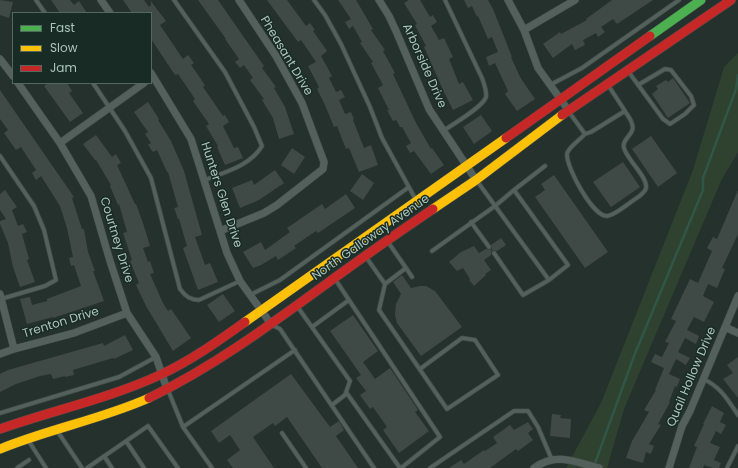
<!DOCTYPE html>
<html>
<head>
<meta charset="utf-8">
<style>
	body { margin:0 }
	#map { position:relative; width:738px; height:468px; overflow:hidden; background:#25312d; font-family:Poppins,sans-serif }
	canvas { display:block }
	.legend { position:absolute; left:12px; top:12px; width:140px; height:72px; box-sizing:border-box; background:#192b25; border:1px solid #546862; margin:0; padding:5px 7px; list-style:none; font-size:12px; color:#adc4bd }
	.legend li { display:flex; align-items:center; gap:8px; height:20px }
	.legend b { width:20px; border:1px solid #546862 }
</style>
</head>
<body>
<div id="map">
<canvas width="738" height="468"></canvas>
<ul class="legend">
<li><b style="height:5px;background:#4caf50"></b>Fast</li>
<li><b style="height:5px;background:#ffc107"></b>Slow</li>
<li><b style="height:5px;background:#c62828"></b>Jam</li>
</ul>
</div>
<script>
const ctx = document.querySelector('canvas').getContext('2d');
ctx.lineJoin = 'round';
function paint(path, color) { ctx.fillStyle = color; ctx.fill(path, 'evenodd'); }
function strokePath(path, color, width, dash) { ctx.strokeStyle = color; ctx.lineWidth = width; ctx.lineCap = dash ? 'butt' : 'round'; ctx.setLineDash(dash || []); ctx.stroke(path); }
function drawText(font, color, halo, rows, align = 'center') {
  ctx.font = font + ' Poppins,sans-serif'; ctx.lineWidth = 3; ctx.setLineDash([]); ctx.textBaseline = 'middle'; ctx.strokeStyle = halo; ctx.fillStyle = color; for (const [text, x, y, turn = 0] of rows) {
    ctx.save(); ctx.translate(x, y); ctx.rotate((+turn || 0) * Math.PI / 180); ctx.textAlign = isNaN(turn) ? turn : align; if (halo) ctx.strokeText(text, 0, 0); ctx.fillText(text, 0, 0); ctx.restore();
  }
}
paint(new Path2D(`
	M738 53V152L721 181 624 409 607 468H566L601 403 693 170 724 67Z`), '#2f422f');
strokePath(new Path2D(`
	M594 466 634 356 703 190V178L736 89 738 75`), '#2f5647', 2.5);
paint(new Path2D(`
	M0 0 13 2 9 18 0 15Z
	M51 0H70L74 5 79 1 87 13H60Z
	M123 0H144L149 7 151 5V1L153 4 166 21 160 25 183 59 188 55 194 63 191 65 205 85 203 87 223 116 225 115 229 122 223 126 234 148 238 147 243 158 225 165 217 147 218 146 206 126 209 124 193 101 195 99 178 74 175 75 151 39V13H132Z
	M198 0H218L264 66 262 68 276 87 274 88 285 107 294 134 279 139 273 118 262 100 264 99 250 80 253 78 244 65 240 68 235 62 239 59 225 39H226Z
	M267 0H287L306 26 310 23 315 30 313 31 327 51 321 56 332 76 329 78 336 92 341 90 345 97 339 100 345 114 351 112 354 119 353 120 364 148 371 145 378 165 359 172 349 148 346 149 337 126 334 127 325 105 317 89 319 87 308 66 316 62 301 40 298 42Z
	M338 0H356L373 29 371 30 385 50 383 51 395 73 393 74 415 121 431 149 432 148 444 165 431 174 414 151 410 153 406 146 411 143 402 127H400L396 120 393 121 387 110H389L378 88 383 85 371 63 373 62 360 43 362 42 353 26 349 29 345 22 351 19Z
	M409 0H420L430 17 433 15 437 22 431 26 439 40 444 38 453 57 449 59 459 84 463 82 473 100 453 110 444 92 424 47 426 46 415 25 417 24 404 3Z
	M464 0H488L493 9 512 57H511L520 77 535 99 517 111 505 94 508 91 495 63 489 66 486 57 498 52 492 37 488 39 478 16 477 17 472 6 468 8Z
	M612 0H653L617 24 613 19 601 27 605 32 598 37 596 33 583 40 585 45 575 50 572 44 553 58 543 44 560 32 561 34 587 20 586 19Z
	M673 78 690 103 668 118 652 94 658 89 656 86 666 80 668 82Z
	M48 83H67L72 91 69 93 83 113 70 122 44 86Z
	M0 90 74 197 72 198 82 229H84L88 252 95 271H93L104 301 53 318V317L27 324 20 299 30 297 32 305 47 301V299L81 286 74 265 71 266 69 258 73 257 67 228 60 206 41 176 36 180 32 173 36 170 21 147 16 150 4 133 8 130 0 119Z
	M148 102 159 119 158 120 171 141 184 171 202 235 195 237 205 265 210 263 218 282 198 290 183 248 187 246 179 219H178L174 208 178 207 168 172H167L157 150 153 152 148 145 151 143 145 134 148 132 134 112Z
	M481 115 492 131 474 144 463 127Z
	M96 135 112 157 116 154 121 163 117 165 135 204H136L144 226 150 246 143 248 148 262 150 261 154 273 150 274 163 303 168 311 171 309 191 338 173 351 146 306 136 285 139 283 130 261 132 260 123 233 127 232 119 204 118 205 110 186 111 185 96 160H95L83 144Z
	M651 136 677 173 658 187 632 149Z
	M292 148 305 157 294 174 281 165Z
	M623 162 640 187 611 207 593 182Z
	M275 170 284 183 259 200 240 208 232 188 252 180 254 185Z
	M362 174 374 183 363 200 350 191Z
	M554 175 608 252 585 268 535 197 545 190 541 184Z
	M5 190 17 207 12 210 18 226 23 224 27 232 22 234 29 259 27 260 35 282 20 287 13 267 8 243 0 224V221L6 219 0 210V194Z
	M738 190V234L722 268 725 269 717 288 708 284 703 296 714 302 704 322 694 317 687 330 699 336 696 344 685 338 678 352 690 358 686 365 676 359 669 374 680 379 677 387 675 386 669 402H670L658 424 661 425 649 444 654 446 651 454 646 452 643 463 626 458 632 441 649 412 644 410 656 390H655L664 368 651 362 655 354 662 357 669 343 665 342 676 321 671 319 690 279 698 283 712 251 707 248 713 237 717 239Z
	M346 194 355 208 318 233 316 231 294 246 296 248 278 260 276 256 261 265 253 268 243 252 261 242 265 250 290 232 287 228 322 204 325 209Z
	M501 238 506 245 497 251 492 250 491 252V255L484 260 491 270 485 274 486 275 474 286 469 280 470 279 463 268 457 271 449 262 461 252 474 246 479 253 486 249 491 250 492 248 491 245Z
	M402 275 411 288 420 286H426L435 291 462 327 421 356 397 323 395 315 396 304 401 294 393 282Z
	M223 294 235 311 219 322 207 305Z
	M353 315 378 351 363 362 375 379 390 368 418 410 415 412 429 431 399 453 383 430 387 427 373 407 370 409 360 395 366 391 356 378 361 375 330 331Z
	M125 335 133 350 114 359 113 358 73 370 74 375 65 377V376L53 379 51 374 40 376 16 384 0 392V374L8 370 103 343 104 346Z
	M738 357V398L723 379 733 373 727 365Z
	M291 374 330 427 339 421 344 430 336 436 358 468H322L287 417 275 426 273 423 253 437 274 468H233L227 460 240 450 230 435 219 443 211 431Z
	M712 406 724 413 720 422 726 425 721 434 716 431 710 443 720 447 714 460 721 463 719 468H713L704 465 703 468H689L697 447 694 446 704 424H703Z
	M552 414 561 415 560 418 571 419 570 438 550 436Z
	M528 422 533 429 528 433 533 440 518 451 516 449 490 468H449L461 460 464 464 484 450 485 451 497 443 493 437 510 425 514 430Z`), '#3f4a46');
const lane = new Path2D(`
	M36 0 45 13
	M174 0 225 72 254 127 262 146C250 166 225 172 205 180
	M314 0 325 15 341 44 370 107 382 138 416 200
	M628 71 663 119 670 124 685 114 694 105 691 96 671 70 665 69 638 85
	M93 83 125 131 151 178 180 289C185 296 190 300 199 300L240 281
	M550 85 582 68 679 0
	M608 85 625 111
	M569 112 585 134 591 132 625 111C627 115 631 119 632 124 636 134 621 139 624 148 627 160 648 177 646 188 645 194 636 198 631 202 625 206 615 215 607 216 593 217 566 167 567 154 568 147 580 140 585 134
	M443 131C453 124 483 107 486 97 487 91 484 84 482 78L445 0
	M0 156 34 206 44 230 56 280 45 286 1 299
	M514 190 545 166
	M471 222 489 247
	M432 251 495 206 514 190 568 265 549 280 477 181
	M494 253 523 295 549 280
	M366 257 385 284 379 310 447 409 498 375 475 340 462 338 420 369
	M406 268 412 277
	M385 284 406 268 388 242
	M250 295 280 280 409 187
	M349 300 440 437 401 468
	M297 306 350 381 345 395 332 405
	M272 325 280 329 374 468
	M312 327 349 300 335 279
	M703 379C720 386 728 400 738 415
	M168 390 183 427 212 468
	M346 392 400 468
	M0 413 119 377 156 357
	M183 427 295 350
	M56 429 82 468
	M282 433 306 468
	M28 440 46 468
	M126 441 144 468
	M104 456 112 468
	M17 468 29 460
	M87 468 148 426 178 468
	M430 468 514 411H528L538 427 552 460
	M727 468 738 446`);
const street = new Path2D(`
	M101 0 110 13
	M379 0 389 16 396 31 429 109 476 180
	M508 0 524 30 538 68 569 111
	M524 30 575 0
	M0 59 13 76
	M151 73 191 139 227 253 240 281 271 324
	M18 83 60 143 91 196 110 261 127 313 156 357 167 389
	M60 143 144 83
	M220 231 264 213 277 205 323 169 324 162 302 103 276 56 239 0
	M0 294 14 349
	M725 327 738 333
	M0 354 14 349 74 333 127 313
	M534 468C557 452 575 462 599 468
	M669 468 682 426 690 411 738 296`);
const fast = new Path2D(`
	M650 36 701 0`);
const slow = new Path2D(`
	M433 209 476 180 562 115
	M245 322 506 138
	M0 449C49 429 102 419 149 398`);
const jam = new Path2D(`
	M562 115 731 0
	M506 138 650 36
	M149 398C215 366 274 322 333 279 366 255 399 232 433 209
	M0 429C54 410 111 398 162 374 192 360 218 341 245 322`);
strokePath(lane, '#424c49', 5);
strokePath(street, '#424c49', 8);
strokePath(fast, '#424c49', 10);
strokePath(slow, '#424c49', 10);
strokePath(jam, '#424c49', 10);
strokePath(lane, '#54605c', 3.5);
strokePath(street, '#54605c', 7);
strokePath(fast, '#4caf50', 9);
strokePath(slow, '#ffc107', 9);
strokePath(jam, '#c62828', 9);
drawText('12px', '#adc4bd', '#192b25', [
	["Pheasant Drive",286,56,59],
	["Arborside Drive",424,66,66],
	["Hunters Glen Drive",221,195,72],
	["North Galloway Avenue",371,238,-35],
	["Courtney Drive",116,240,73],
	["Trenton Drive",61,323,-17],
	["Quail Hollow Drive",692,377,-67]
]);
</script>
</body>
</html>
